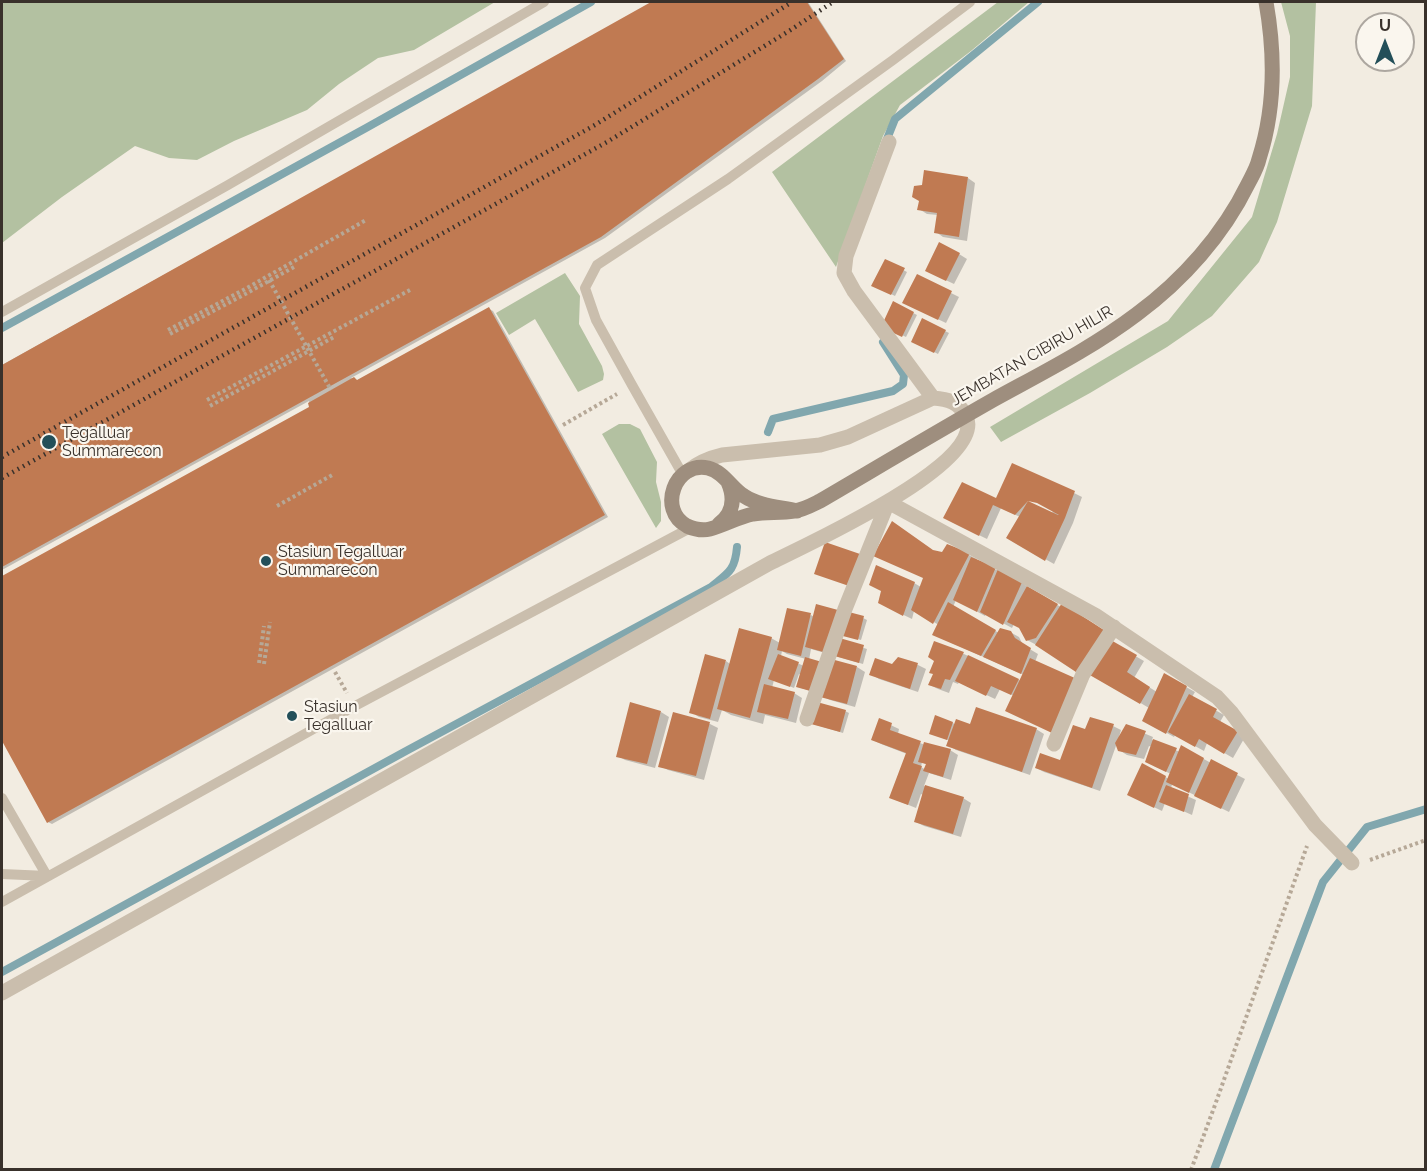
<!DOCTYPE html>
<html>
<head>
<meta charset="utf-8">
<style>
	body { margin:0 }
	#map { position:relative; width:1427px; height:1171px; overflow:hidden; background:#f2ece1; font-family:Raleway,sans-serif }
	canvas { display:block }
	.frame { position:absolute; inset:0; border:3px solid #39312b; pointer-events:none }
	.north { position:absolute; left:1355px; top:12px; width:60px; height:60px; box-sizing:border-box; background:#faf6ee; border:2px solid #ada7a0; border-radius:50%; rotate:0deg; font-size:16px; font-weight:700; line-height:24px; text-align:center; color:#39312b }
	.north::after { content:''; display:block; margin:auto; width:21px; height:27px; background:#234f59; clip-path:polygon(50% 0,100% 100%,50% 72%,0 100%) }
</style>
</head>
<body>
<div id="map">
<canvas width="1427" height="1171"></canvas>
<div class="frame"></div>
<div class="north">U</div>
</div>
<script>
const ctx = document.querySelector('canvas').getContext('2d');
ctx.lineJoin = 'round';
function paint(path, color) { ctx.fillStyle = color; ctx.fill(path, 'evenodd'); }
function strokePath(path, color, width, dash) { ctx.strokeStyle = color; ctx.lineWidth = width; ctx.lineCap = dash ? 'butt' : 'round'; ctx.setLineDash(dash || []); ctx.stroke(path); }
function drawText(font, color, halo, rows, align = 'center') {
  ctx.font = font + ' Raleway,sans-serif'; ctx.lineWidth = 4.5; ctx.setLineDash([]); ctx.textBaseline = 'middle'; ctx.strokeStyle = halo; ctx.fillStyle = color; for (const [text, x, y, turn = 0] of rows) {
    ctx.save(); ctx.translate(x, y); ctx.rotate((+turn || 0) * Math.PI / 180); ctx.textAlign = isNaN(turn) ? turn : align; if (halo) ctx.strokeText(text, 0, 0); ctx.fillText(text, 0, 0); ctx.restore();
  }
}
paint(new Path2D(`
	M2 2H495L414 50 378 58 339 84 307 110 234 141 197 160 169 158 135 146 62 197 2 243Z
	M998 2H1029L971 51 900 105 883 136 836 267 772 172Z
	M1281 2H1316L1312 106 1277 222 1259 262 1212 316 1167 347 1090 393 1001 442 990 427 1168 321 1252 217 1277 134 1290 77V36Z
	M565 273 580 296 579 324 602 366 604 374 603 380 578 392 535 319 509 335 496 313Z
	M619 424H630L640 429 657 462 656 482 661 502V521L656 528 602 434Z`), '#b3c1a1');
paint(new Path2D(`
	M654 2H808L846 61 822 81 605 238 351 378 358 382 489 309 493 311 608 517 52 824 48 822 2 738V578L310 408 309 401 2 570V365Z
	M968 178 975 183 967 241 943 237 936 232 938 215 927 214 919 209Z
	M959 254 967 259 954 284 935 275Z
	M886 261 907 272 895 296 873 285Z
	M917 276 959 297 946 323 912 307Z
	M894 303 917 315 906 337 883 326Z
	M923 320 949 333 938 354 913 341Z
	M1074 493 1082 497 1073 523 1054 564 1008 538 1020 517 1001 508 987 539 952 522 997 500ZM1023 500 1038 502 1053 510 1052 514Z
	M934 552 969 555 977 559 976 561 1022 581 1029 589 1061 607 1111 642 1144 661 1134 678 1157 692 1165 675 1195 692 1192 697 1224 715 1220 722 1245 737 1233 758 1207 743 1204 751 1175 735 1174 737 1144 720 1149 708 1090 673 1027 640 1020 627 1014 624 1012 628 986 614 985 616 956 600 953 607 999 633 1010 632 1019 637 1023 645 1038 654 1035 662 1014 696 1000 689 995 699 959 682 958 684 953 682 949 693 938 689 930 685 934 675 936 660 935 643 964 654 1021 681 1024 675 934 635 939 625 914 611 912 619 887 607 914 583 921 587Z
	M811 615 814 617 863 618 867 620 861 640 841 634 839 640 867 649 863 664 811 649 809 660 817 693 798 687 801 675 799 674 794 688 774 680 772 688 794 693 802 698 796 723 765 715 763 724 731 715 722 710 718 722 699 717 691 712 726 661 730 664 771 638 780 643ZM782 651 787 654 806 659 804 666 781 656Z
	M899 658 918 665 926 669 918 692 879 679 871 674 893 666Z
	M857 667 865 672 855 707 830 700 822 696Z
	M845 711 849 713 843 733 813 724Z
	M661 712 669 717 655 768 625 760 618 756Z
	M674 714 710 724 718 728 704 780 668 770 660 766Z
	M936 717 955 724 1036 729 1044 734 1030 775 956 750 948 745 950 741 931 733Z
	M880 720 899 729 898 734 925 745 950 750 958 755 951 780 929 773 924 786 963 798 971 803 961 837 924 826 916 822 923 795 921 794 916 808 891 798 907 754 881 744 873 740ZM922 762 927 765 926 770 921 767Z
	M1113 726 1121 730 1119 737 1127 726 1153 737 1152 740 1180 752 1182 747 1211 763 1212 762 1245 779 1229 812 1172 784 1171 789 1196 800 1192 815 1165 803 1162 811 1137 799 1142 765 1169 779 1171 774 1154 766 1152 747 1149 746 1144 759 1127 755 1119 750 1117 743 1100 791 1044 772 1036 768 1061 762 1086 731Z`), '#0003');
strokePath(new Path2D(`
	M885 144 895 119 1038 2
	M2 328 366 128 591 2
	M768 432 773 419 893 391 903 384 904 375 883 342
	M2 972 406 751 711 587C728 573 735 571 737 547
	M1214 1170 1323 882 1367 827 1426 809`), '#81a7ae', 8);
paint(new Path2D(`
	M651 2H807L844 59 818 79 601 237 2 567V365Z
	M924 170 968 177 959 237 934 233 937 213 917 210 919 201 912 197 914 186 922 185Z
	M939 242 960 253 946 281 925 271Z
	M885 259 905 268 891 295 871 286Z
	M917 274 952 291 938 320 902 303Z
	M893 301 914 312 902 337 881 327Z
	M489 307 605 515 47 823 2 741V576L309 407 308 403 354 377 357 380Z
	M922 318 946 330 934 353 911 342Z
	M1012 463 1075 491 1065 518 1045 561 1006 538 1028 501 1015 515 993 505 979 536 943 518 962 482 996 498ZM1028 501 1037 503 1059 515H1058Z
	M892 521 933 550 942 552 947 544 970 553 933 624 911 610 923 578 873 556Z
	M825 542 860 554 849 586 814 574Z
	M971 557 996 567 977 612 953 600Z
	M876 565 915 582 903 616 878 603 881 591 869 585Z
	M998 569 1023 580 1003 625 980 612Z
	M1027 586 1058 604 1036 638 1026 641 1019 628 1007 622Z
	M948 602 996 630 981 656 932 635Z
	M1062 603 1107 632 1079 674 1035 645Z
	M816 604 838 610 827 653 805 647Z
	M787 608 811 613 801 656 777 650Z
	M845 611 864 616 858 640 839 635Z
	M739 628 772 637 750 718 717 709Z
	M1000 628 1011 631 1015 638 1031 648 1021 674 983 657Z
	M836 637 864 645 859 663 831 655Z
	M1109 639 1137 655 1127 672 1150 687 1140 704 1088 674Z
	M934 641 964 652 950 680 945 679 941 689 928 685 933 674 929 673 934 661 928 657Z
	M705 654 726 660 710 719 689 713Z
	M778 654 799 662 790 687 768 679Z
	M968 655 1019 679 1011 695 991 686 986 696 955 681Z
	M805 657 822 662 814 692 796 687Z
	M898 657 918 663 910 689 869 675 875 658 892 664Z
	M1030 658 1077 679 1052 733 1005 711Z
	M831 659 857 666 847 704 820 697Z
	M1164 673 1187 686 1166 734 1142 721Z
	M764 684 795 692 788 719 757 712Z
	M1189 694 1217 709 1213 717 1238 731 1224 754 1199 739 1195 747 1168 732Z
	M630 702 661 711 647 764 616 757Z
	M817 702 846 710 840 732 811 724Z
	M976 707 1037 728 1022 772 946 746 956 719 970 724Z
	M673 712 710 722 696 776 658 767Z
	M935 715 953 722 947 740 929 734Z
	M1090 717 1114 724 1092 788 1035 768 1040 753 1060 760 1073 725 1085 729Z
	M879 718 892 723 890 730 921 741 913 763 922 766 908 805 889 798 906 753 871 740Z
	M1126 724 1146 731 1136 755 1118 751 1115 743Z
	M1153 739 1177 748 1166 772 1145 762Z
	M924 742 951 749 943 777 923 771 926 764 918 762Z
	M1181 745 1204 758 1189 793 1166 782Z
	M1211 759 1238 773 1221 809 1194 796Z
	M1142 763 1166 776 1154 808 1127 795Z
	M925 785 964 797 953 834 914 822Z
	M1166 785 1189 794 1184 812 1159 802Z`), '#c07a52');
strokePath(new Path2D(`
	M269 280 331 390
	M168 330 247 288 366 220
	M170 334 249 292 294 267
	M207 400 410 290
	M210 406 334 337
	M563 425 617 394
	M277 506 334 474
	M259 663 264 626
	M264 664 270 622
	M335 672 347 693
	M1370 860 1426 840
	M1191 1170 1215 1105 1307 846`), '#b6a897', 4, [3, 3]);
strokePath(new Path2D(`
	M2 312 228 185 544 2
	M683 475 632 385 596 320 585 288 597 265 728 179 893 60 970 2
	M2 798 47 876
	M2 874 47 876
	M2 902 355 706 692 527`), '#cabead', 10);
strokePath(new Path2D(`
	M889 142 846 256 844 273 854 291 933 398
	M807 719 845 609 888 502 1095 615 1217 697 1231 712 1315 825 1352 863
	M1054 744 1083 674 1114 627
	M2 993 770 563C804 546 988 463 966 416 959 402 948 399 933 398L848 437 820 445 722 455C709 458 699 462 688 471`), '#cabead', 15);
strokePath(new Path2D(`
	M797 511C780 507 759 506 744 496 731 488 724 472 708 468 675 461 657 510 687 526 694 529 702 531 710 529 725 525 738 517 753 514 767 512 781 513 794 511 803 510 812 505 820 501 878 467 935 433 993 400 1042 373 1092 348 1137 314 1183 280 1223 235 1248 184 1252 176 1257 168 1259 159 1275 109 1275 53 1266 2
	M719 524C734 513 735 498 728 482`), '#9e8e7e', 15);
strokePath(new Path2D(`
	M2 457 595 125 792 2
	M2 478 607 142 789 31 833 2`), '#39312b', 4.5, [1.5, 4.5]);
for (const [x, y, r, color] of [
	[49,442,8,"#234f59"],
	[266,561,6,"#234f59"],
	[292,716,6,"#234f59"]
]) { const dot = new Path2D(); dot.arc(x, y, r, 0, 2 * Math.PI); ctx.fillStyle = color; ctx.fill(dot); strokePath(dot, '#faf6ee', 2); }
drawText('16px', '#39312b', '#faf6ee', [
	["JEMBATAN CIBIRU HILIR",1032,356,-30]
]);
drawText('16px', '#39312b', '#faf6ee', [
	["Tegalluar",62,433],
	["Summarecon",62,451],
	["Stasiun Tegalluar",278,552],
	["Summarecon",278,570],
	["Stasiun",304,707],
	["Tegalluar",304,725]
], 'left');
</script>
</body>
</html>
